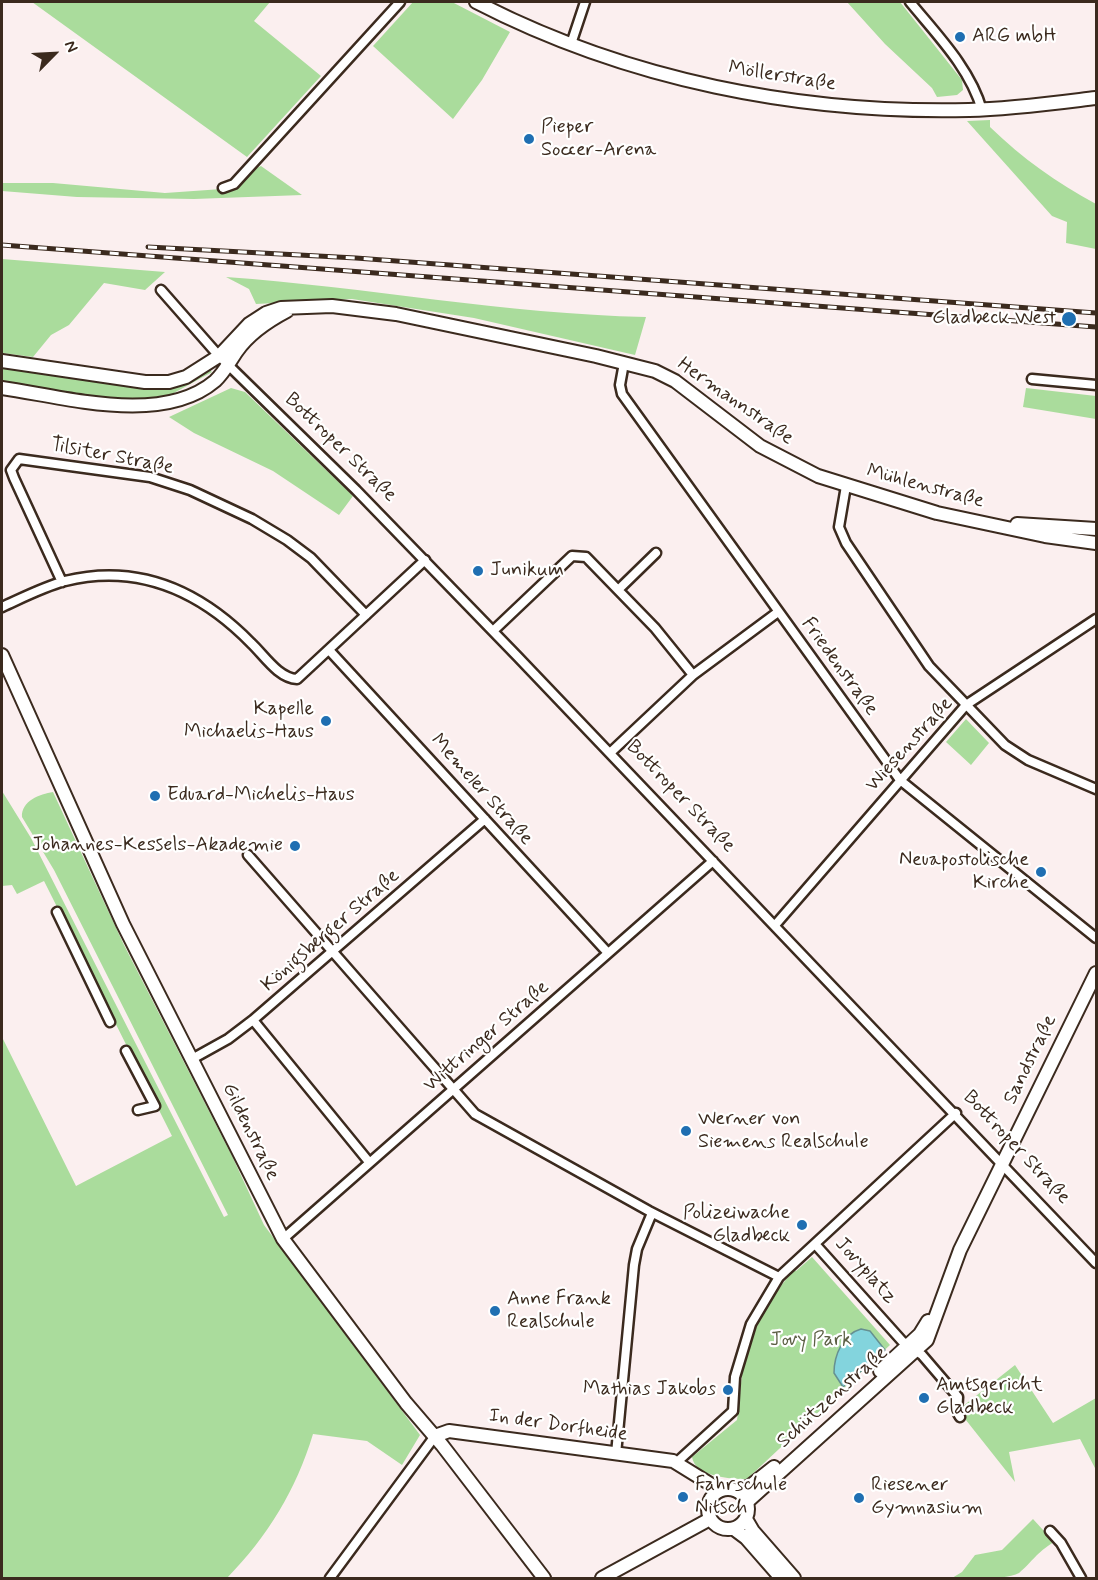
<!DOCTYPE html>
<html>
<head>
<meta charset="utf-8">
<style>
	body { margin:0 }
	#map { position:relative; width:1098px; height:1580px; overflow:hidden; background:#fbefef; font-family:Mynerve,sans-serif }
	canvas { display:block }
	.frame { position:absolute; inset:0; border:3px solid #3b2a1e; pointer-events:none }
	.north { position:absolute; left:24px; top:24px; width:60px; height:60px; -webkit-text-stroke:4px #fff; paint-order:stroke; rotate:66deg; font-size:16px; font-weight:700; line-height:24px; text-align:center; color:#3b2a1e }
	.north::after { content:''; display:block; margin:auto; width:21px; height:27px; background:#3b2a1e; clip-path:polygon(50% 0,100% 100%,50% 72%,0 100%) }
</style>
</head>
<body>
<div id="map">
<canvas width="1098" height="1580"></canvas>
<div class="frame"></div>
<div class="north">N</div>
</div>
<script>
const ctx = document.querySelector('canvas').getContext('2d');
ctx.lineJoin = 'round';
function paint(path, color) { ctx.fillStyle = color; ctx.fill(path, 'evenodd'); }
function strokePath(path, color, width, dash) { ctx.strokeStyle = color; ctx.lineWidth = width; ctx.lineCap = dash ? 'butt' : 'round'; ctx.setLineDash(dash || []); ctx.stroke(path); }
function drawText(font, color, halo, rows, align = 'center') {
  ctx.font = font + ' Mynerve,sans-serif'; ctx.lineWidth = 4.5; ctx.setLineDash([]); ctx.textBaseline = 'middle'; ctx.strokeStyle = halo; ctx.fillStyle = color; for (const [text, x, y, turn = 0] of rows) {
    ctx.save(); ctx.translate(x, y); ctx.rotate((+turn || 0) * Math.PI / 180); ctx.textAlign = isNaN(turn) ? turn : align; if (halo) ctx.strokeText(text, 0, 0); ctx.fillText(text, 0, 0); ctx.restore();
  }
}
paint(new Path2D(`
	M32 2H270L254 21 321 76 247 157Z
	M413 2H452L510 32 482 80 453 119 373 46Z
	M847 2H900L962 80 963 90 957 95 937 97 932 88 885 44Z
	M990 120V127C1023 159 1056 182 1096 204V249L1066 243 1067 222 1052 216 967 121Z
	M261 166 302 195 194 199 77 197 2 191V183H53L165 193 222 189 241 185 252 170Z
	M2 259 165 272 145 290 104 283 69 325 51 335 33 357 2 353Z
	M226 277C367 287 505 314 646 317L635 355 474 318 352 299 256 304 249 289Z
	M2 365 162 387 209 369 212 372 163 399 127 401 2 383Z
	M231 388 245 392 353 496 339 515 273 471 194 433 169 417Z
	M1026 388 1096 396V431V419L1023 407Z
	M966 719 989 743 971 765 946 742Z
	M2 791 31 838 224 1217 228 1215 54 870 22 817C21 801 40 794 53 792L124 945 232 1156 264 1225 420 1435 402 1465 367 1441 313 1434C296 1490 268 1536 227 1578H2V1037L76 1186 172 1136 44 881 17 894 12 885 2 886Z
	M812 1257 890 1345 747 1479C731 1479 695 1477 692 1457L737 1420C740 1402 740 1383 744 1364 751 1330 772 1295 793 1271H796Z
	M1015 1365 1053 1423 1096 1398V1470L1080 1439 1009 1452 1015 1482 958 1410Z
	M1033 1519 1054 1542C1036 1553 1033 1561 1019 1573 1007 1580 968 1579 952 1578L962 1572 975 1555 1002 1550Z`), '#aadc9c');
const water = new Path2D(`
	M861 1329 870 1331 885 1350 843 1387 834 1373C834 1355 843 1334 861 1329Z`);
paint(water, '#83d4dd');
strokePath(water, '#669091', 1.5);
const street = new Path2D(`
	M910 2C937 35 970 68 982 110
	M571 44 585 2
	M223 188 234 184 400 2
	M161 290 219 356 356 490 517 656 1096 1263
	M624 363 620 385 622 394 900 780 1096 938
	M1032 379 1096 385
	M846 486 839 527 846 543 929 666 1005 745 1028 760 1096 789
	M62 582 14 478 11 470 19 459 150 477 190 490 252 519 287 540 311 558 366 615
	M618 590 656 553
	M2 607C22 598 43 587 65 581 139 563 200 591 251 643 264 655 278 678 297 679L425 560
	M493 631 572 556 586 557 655 628 693 675
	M329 650 608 953
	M610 753 693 675 778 612
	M248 855 475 1114 649 1211 779 1277
	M57 912 110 1022
	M776 924 966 705 1096 619
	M253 1020 369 1162
	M126 1051 155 1106 138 1110
	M192 1059 228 1039 253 1020 485 819
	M283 1239 713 861
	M815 1244 902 1341 922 1355 958 1397 957 1412 960 1417
	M616 1454 634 1265 637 1249 652 1213
	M677 1462 733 1411 735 1377 751 1324 779 1277 956 1113
	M1050 1531 1061 1543 1081 1578
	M330 1578 435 1436`);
const secondary = new Path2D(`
	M476 2C627 80 799 114 969 110 1012 109 1055 103 1096 98
	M2 361 145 382H169L186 377 219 356 249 324 266 313 281 308 332 306 396 314 596 356 655 371 675 381 760 446 818 476 937 513 1045 536 1096 543
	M2 388C65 397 162 426 215 381 224 373 230 361 237 351 249 334 268 321 287 311
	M1017 524 1096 529
	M2 655 123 924 283 1239 406 1403 442 1445 544 1578
	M880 1371 920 1334 928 1321
	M435 1436 449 1431 673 1461 720 1490
	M708 1509a20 20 0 1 1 40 0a20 20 0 1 1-40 0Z
	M737 1491 750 1486 774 1467
	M747 1502 927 1340 960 1250 1096 973
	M746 1519 753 1531 794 1578
	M734 1529 746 1538 781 1578
	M602 1578 710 1519`);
strokePath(street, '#3b2a1e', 13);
strokePath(secondary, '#3b2a1e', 16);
strokePath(street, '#fff', 8);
strokePath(secondary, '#fff', 12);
const rail = new Path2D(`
	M2 245 1096 327
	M148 247 356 258 1096 313`);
strokePath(rail, '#3b2a1e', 5);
strokePath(rail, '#fff', 3, [9]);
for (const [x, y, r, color] of [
	[960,37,6,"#1f6fb2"],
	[529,139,6,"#1f6fb2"],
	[1069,319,8,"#1f6fb2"],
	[478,571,6,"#1f6fb2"],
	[326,721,6,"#1f6fb2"],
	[155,796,6,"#1f6fb2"],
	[295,846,6,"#1f6fb2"],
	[1041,872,6,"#1f6fb2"],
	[686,1131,6,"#1f6fb2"],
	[802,1225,6,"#1f6fb2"],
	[495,1311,6,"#1f6fb2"],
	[728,1390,6,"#1f6fb2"],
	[924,1398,6,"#1f6fb2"],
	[683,1497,6,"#1f6fb2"],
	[859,1498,6,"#1f6fb2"]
]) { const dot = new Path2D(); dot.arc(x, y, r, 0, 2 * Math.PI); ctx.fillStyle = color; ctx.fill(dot); strokePath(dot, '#fff', 2); }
drawText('20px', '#3b2a1e', '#fff', [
	["ARG mbH",972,37],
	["Pieper",541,128],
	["Soccer-Arena",541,151],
	["Gladbeck West",1056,319,"right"],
	["Junikum",490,571],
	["Kapelle",314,710,"right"],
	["Michaelis-Haus",314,733,"right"],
	["Eduard-Michelis-Haus",167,796],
	["Johannes-Kessels-Akademie",283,846,"right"],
	["Neuapostolische",1029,861,"right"],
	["Kirche",1029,884,"right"],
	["Werner von",698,1120],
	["Siemens Realschule",698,1143],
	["Polizeiwache",790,1214,"right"],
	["Gladbeck",790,1237,"right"],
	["Anne Frank",507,1300],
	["Realschule",507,1323],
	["Amtsgericht",936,1386],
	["Gladbeck",936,1409],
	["Mathias Jakobs",716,1390,"right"],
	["Fahrschule",695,1486],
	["Nitsch",695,1509],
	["Riesener",871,1486],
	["Gymnasium",871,1509]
], 'left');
drawText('20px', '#3b2a1e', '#fff', [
	["Möllerstraße",782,77,9],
	["Hermannstraße",735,402,35],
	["Bottroper Straße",340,448,44],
	["Tilsiter Straße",112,457,11],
	["Mühlenstraße",925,487,15],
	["Friedenstraße",839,667,54],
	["Wiesenstraße",910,745,-48],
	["Memeler Straße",481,790,48],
	["Bottroper Straße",680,797,46],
	["Königsberger Straße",331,931,-41],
	["Wittringer Straße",487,1037,-41],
	["Sandstraße",1031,1060,-64],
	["Gildenstraße",250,1132,64],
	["Bottroper Straße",1016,1148,47],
	["Jovyplatz",865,1271,48],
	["Schützenstraße",833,1398,-42],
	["In der Dorfheide",558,1426,8]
]);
drawText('20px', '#5c5f44', '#fff', [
	["Jovy Park",811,1341]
]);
</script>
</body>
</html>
